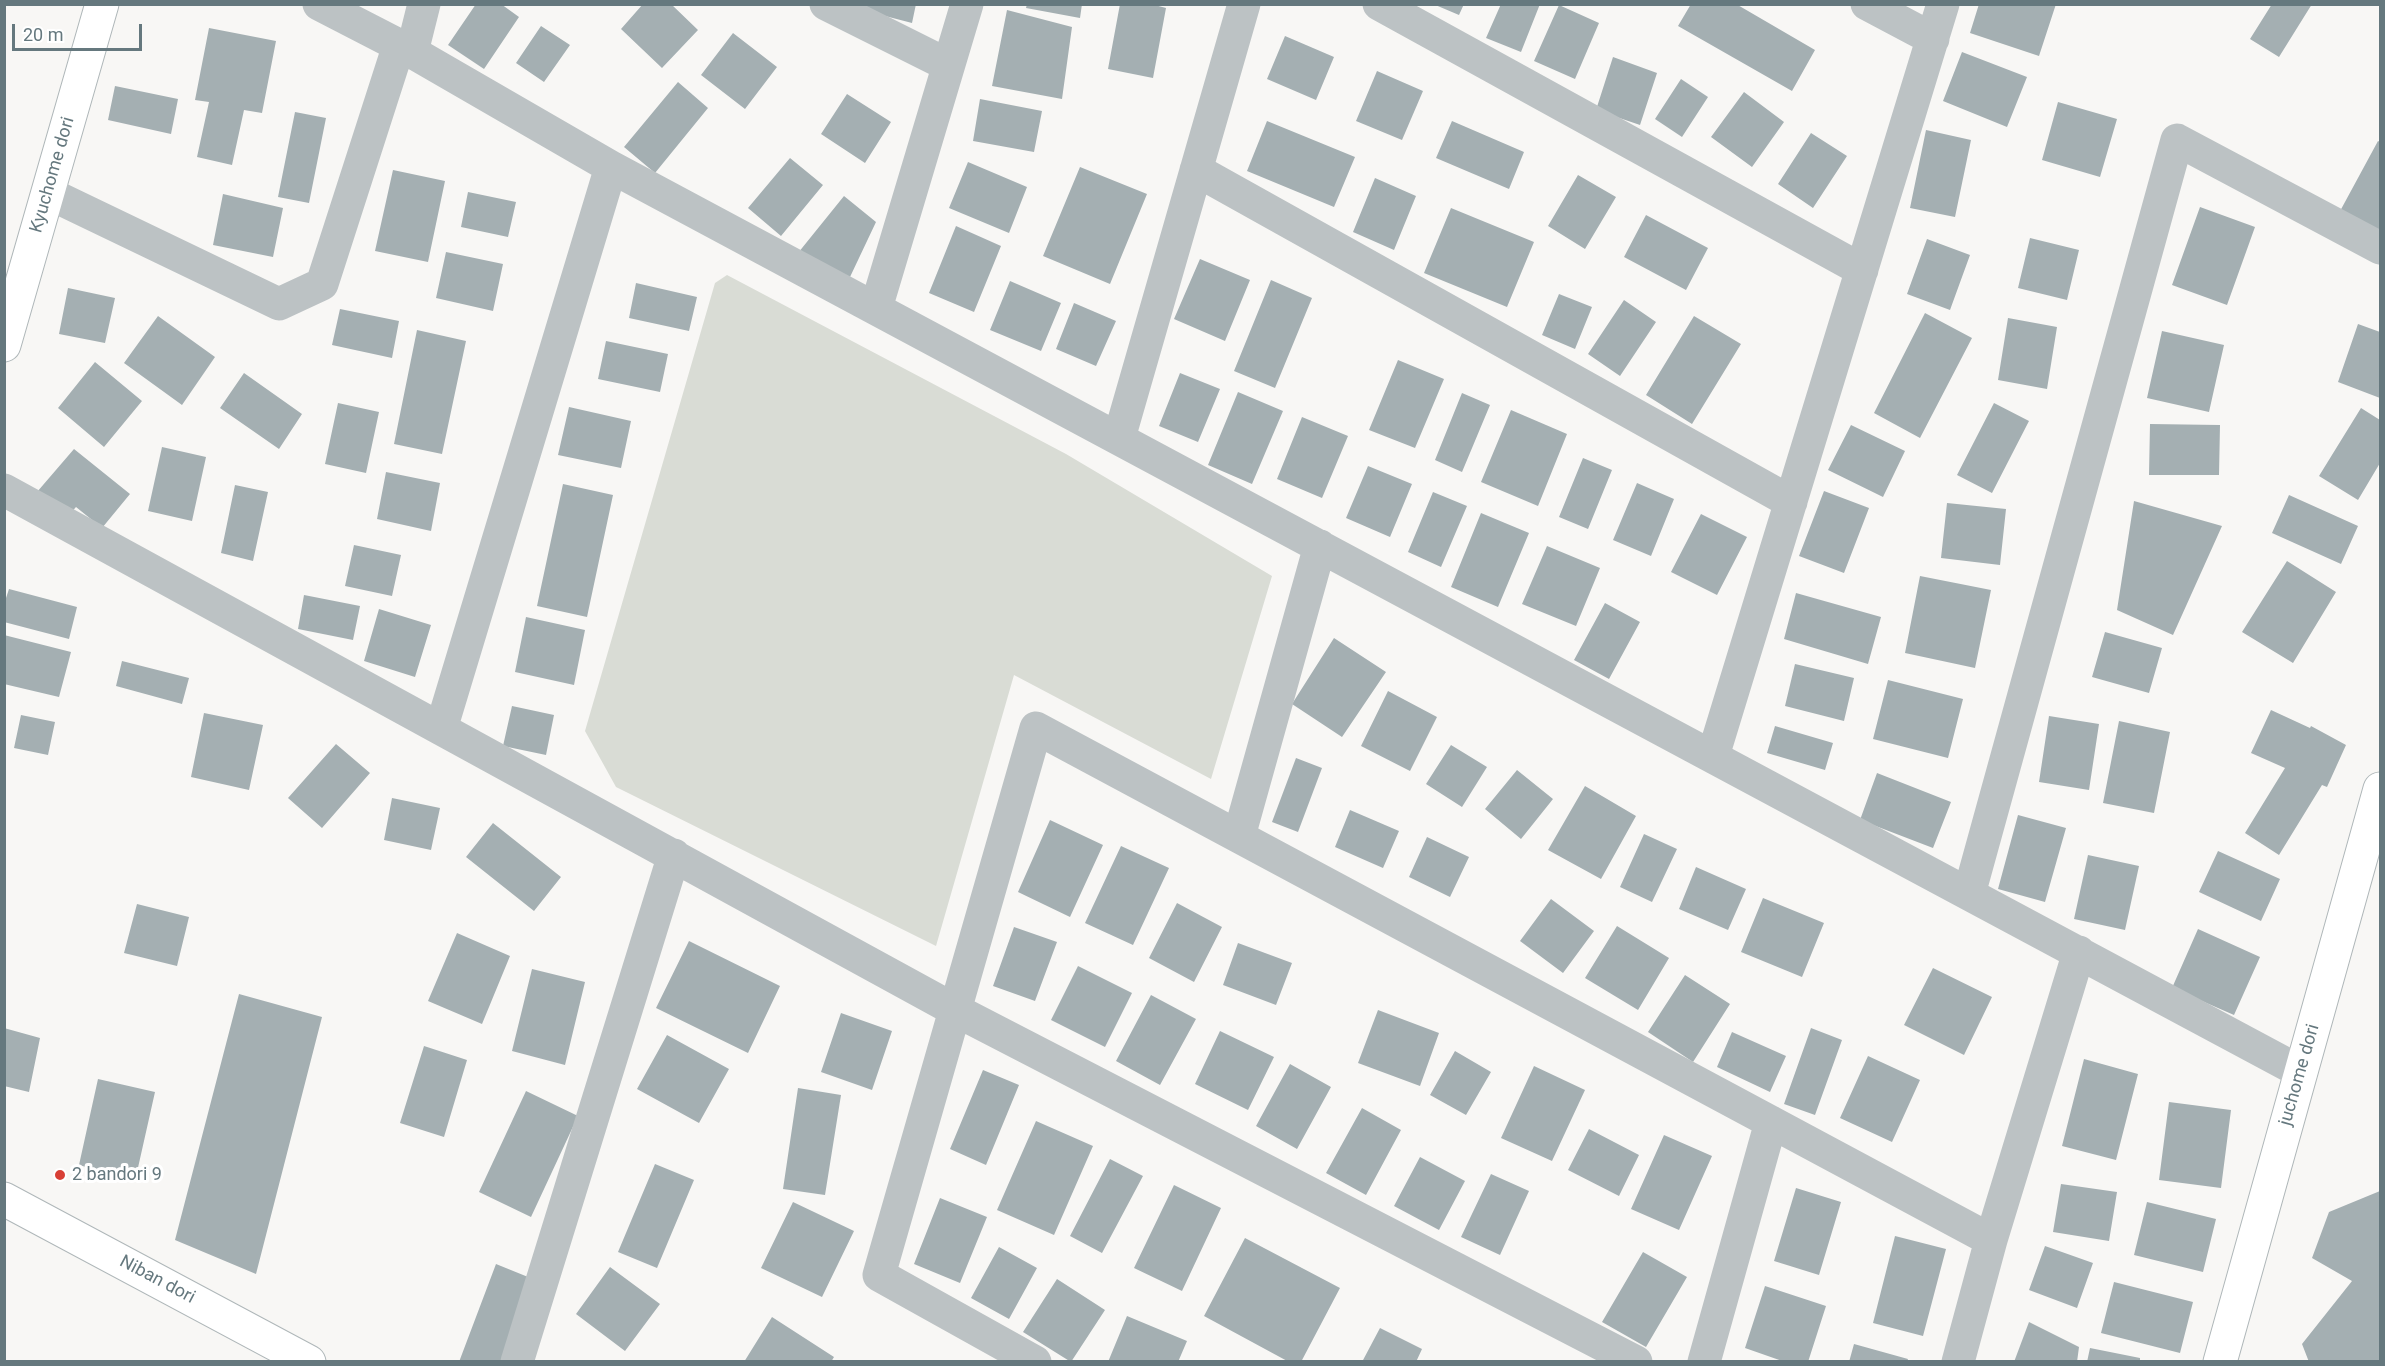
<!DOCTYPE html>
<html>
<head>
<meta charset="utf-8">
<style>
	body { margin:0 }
	#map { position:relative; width:2385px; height:1366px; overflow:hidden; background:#f8f7f5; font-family:Roboto,sans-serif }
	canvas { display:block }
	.frame { position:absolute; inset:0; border:6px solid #65787e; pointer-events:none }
	.scale { position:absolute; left:12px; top:24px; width:130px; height:27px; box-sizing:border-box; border:3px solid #65787e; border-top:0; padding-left:8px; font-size:18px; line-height:21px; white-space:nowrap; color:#65787e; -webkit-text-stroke:4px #fff; paint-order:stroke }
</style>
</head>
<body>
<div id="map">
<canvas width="2385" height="1366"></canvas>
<div class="frame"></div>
<div class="scale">20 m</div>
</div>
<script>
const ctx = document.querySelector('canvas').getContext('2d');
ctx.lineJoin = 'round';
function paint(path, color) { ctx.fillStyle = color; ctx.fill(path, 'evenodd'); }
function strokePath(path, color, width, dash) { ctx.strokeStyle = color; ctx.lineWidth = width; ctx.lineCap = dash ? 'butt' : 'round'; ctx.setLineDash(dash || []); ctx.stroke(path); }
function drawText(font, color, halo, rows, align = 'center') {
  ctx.font = font + ' Roboto,sans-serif'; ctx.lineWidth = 6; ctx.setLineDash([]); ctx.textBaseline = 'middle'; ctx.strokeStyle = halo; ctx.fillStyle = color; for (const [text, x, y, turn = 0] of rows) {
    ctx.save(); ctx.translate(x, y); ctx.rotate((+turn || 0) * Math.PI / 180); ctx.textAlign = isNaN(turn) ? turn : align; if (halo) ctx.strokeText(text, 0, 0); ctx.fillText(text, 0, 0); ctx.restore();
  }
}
paint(new Path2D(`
	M727 275 1066 454 1272 576 1211 779 1014 675 936 946 616 787 585 731 715 283Z`), '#d9dcd5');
paint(new Path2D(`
	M476 4H501L519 17 484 69 448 45Z
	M643 4H671L698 30 662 68 621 29Z
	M839 4H916L912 23Z
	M1027 4H1082L1080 18 1026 8Z
	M1120 4H1151L1166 8 1153 78 1108 69Z
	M1433 4H1464L1459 15Z
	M1501 4H1540L1521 52 1486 38Z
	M1691 4H1736L1815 50 1792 91 1678 26Z
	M1979 4H2056L2039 56 1970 33Z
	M2272 4H2312L2279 57 2250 39Z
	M1559 5 1599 23 1575 79 1534 61Z
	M1007 10 1072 27 1062 99 992 86Z
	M541 26 570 45 544 82 516 63Z
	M209 28 276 41 262 113 244 110 232 165 197 157 209 102 195 100Z
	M733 33 777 67 745 109 701 75Z
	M1285 36 1334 57 1316 100 1267 79Z
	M1962 52 2027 77 2007 127 1943 101Z
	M1613 57 1657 73 1640 125 1596 110Z
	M1377 71 1423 91 1402 140 1356 121Z
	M1681 79 1708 97 1682 137 1655 119Z
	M678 82 708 108 655 173 624 147Z
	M115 86 178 99 171 134 108 120Z
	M1744 92 1784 122 1752 167 1711 137Z
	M847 94 891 122 865 163 821 134Z
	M980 99 1042 111 1034 152 973 141Z
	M2058 102 2117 119 2100 177 2042 160Z
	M295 112 326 118 309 203 278 197Z
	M1267 121 1355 157 1334 207 1247 171Z
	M1452 121 1524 152 1509 189 1436 158Z
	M1926 130 1971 140 1955 217 1910 208Z
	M1811 133 1847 156 1813 208 1778 184Z
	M2378 141 2380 142V236L2339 213Z
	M790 158 823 185 781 236 748 208Z
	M968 162 1027 187 1009 233 949 208Z
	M1080 167 1147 194 1110 284 1043 256Z
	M393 170 445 181 428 262 375 251Z
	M1578 175 1616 197 1585 249 1548 226Z
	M1375 178 1416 196 1394 250 1353 232Z
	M468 192 516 202 508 237 461 227Z
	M223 194 283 208 273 257 213 245Z
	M844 196 876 222 850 277 798 253Z
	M2200 207 2255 227 2227 305 2172 285Z
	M1451 208 1534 242 1507 307 1424 273Z
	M1646 215 1708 248 1686 290 1624 257Z
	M956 226 1001 246 974 312 929 293Z
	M2030 238 2079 250 2067 300 2018 288Z
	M1927 239 1970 255 1950 310 1907 294Z
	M446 252 503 264 493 311 436 298Z
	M1200 259 1250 280 1225 341 1174 319Z
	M1271 280 1312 298 1275 388 1234 371Z
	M1010 281 1061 303 1041 351 990 330Z
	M636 283 697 297 689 331 629 318Z
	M68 288 115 298 105 343 59 334Z
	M1559 294 1592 307 1575 349 1542 335Z
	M1624 300 1656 322 1620 376 1588 354Z
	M1074 303 1116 321 1096 366 1056 349Z
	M340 309 399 321 392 358 332 345Z
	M1925 313 1972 338 1920 438 1874 413Z
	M158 316 215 357 182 405 124 363Z
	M1694 316 1741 344 1692 424 1646 395Z
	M2008 318 2057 327 2047 389 1998 380Z
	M2358 324 2380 332V398L2338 382Z
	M417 330 466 341 442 454 394 444Z
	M2162 331 2224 345 2209 412 2147 398Z
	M606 341 668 354 660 392 598 379Z
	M1398 360 1444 379 1415 448 1369 430Z
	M95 362 142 401 104 447 58 408Z
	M244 373 302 414 279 449 220 408Z
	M1180 373 1220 389 1198 442 1159 426Z
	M1238 392 1283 411 1252 484 1208 465Z
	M1462 393 1490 405 1462 472 1435 460Z
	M338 403 379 412 366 473 325 464Z
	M1994 403 2029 421 1992 493 1957 475Z
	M569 407 631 421 621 468 558 455Z
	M2361 408 2380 420V463L2358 500 2319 476Z
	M1511 410 1567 434 1538 506 1481 482Z
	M1302 417 1348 436 1322 498 1277 479Z
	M2150 424 2220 425 2219 475H2149Z
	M1851 425 1905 451 1883 497 1828 470Z
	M162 447 206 457 192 521 148 511Z
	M74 449 130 494 102 528 76 507 67 517 37 492Z
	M1583 458 1612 470 1588 529 1559 517Z
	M1368 466 1412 484 1390 537 1346 518Z
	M386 472 440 483 431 531 377 519Z
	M1637 483 1674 499 1651 556 1613 540Z
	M563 484 613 495 587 617 537 606Z
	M235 485 268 492 253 561 221 553Z
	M1824 491 1869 508 1844 573 1799 556Z
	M1433 492 1467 506 1441 567 1408 552Z
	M2289 495 2358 526 2341 564 2272 533Z
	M2134 501 2222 526 2173 635 2117 610Z
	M1947 503 2006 509 2000 565 1941 558Z
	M1481 513 1529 533 1498 607 1451 587Z
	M1701 514 1747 537 1717 595 1671 572Z
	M354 545 401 555 392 596 345 586Z
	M1547 546 1600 568 1576 626 1522 604Z
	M2287 561 2336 592 2293 663 2242 632Z
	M1920 576 1991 590 1975 668 1905 653Z
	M9 589 77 607 69 639 4 622V604Z
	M1796 593 1881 617 1868 664 1784 639Z
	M304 595 360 606 353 640 298 629Z
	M1605 603 1640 622 1609 679 1574 660Z
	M379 609 431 625 415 677 364 661Z
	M526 617 585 630 574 685 515 672Z
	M2105 632 2162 648 2149 693 2092 677Z
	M4 635 71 652 59 697 4 684Z
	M1334 638 1386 672 1342 737 1292 704Z
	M122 661 189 678 182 704 116 686Z
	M1795 664 1854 678 1844 721 1785 706Z
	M1888 680 1963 699 1948 758 1873 739Z
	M1388 691 1437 717 1410 771 1361 746Z
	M512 706 554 715 546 755 503 746Z
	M2271 710 2310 728 2311 726 2346 745 2327 787 2322 785 2279 855 2245 833 2285 768 2251 753Z
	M204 713 263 725 249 790 191 777Z
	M21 715 55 722 48 755 14 748Z
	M2049 716 2099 724 2089 790 2039 782Z
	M2119 721 2170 732 2154 813 2103 803Z
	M1775 726 1833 743 1825 770 1767 753Z
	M336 744 370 773 322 828 288 798Z
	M1451 745 1487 767 1462 807 1426 784Z
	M1296 758 1322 768 1298 832 1272 822Z
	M1517 770 1553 799 1521 839 1485 809Z
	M1877 773 1951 802 1933 848 1860 820Z
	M1585 786 1636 816 1601 879 1548 850Z
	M392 798 440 808 431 850 384 840Z
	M1350 810 1399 831 1383 868 1335 847Z
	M2018 815 2066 828 2045 902 1998 889Z
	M1050 820 1103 845 1070 917 1018 892Z
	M493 823 561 877 534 911 466 857Z
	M1644 834 1677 849 1652 902 1620 887Z
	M1427 837 1469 857 1450 897 1409 877Z
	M1121 846 1169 868 1133 945 1085 923Z
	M2218 851 2280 879 2261 921 2199 892Z
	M2088 855 2139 866 2125 930 2074 919Z
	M1696 867 1746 889 1728 930 1679 909Z
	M1763 898 1824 923 1802 977 1741 952Z
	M1551 899 1594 931 1563 973 1520 941Z
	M1177 903 1222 927 1194 982 1149 958Z
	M137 904 189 917 177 966 124 953Z
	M1617 926 1669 958 1638 1010 1585 978Z
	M1014 927 1057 942 1035 1001 993 986Z
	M2198 929 2260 957 2234 1015 2172 988Z
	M457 933 510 956 482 1024 428 1001Z
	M689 941 780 986 748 1053 656 1008Z
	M1238 943 1292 963 1276 1005 1223 985Z
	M1078 966 1132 993 1105 1047 1051 1020Z
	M1933 968 1992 997 1964 1055 1904 1025Z
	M532 969 585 982 565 1065 512 1051Z
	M1685 975 1730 1004 1693 1062 1648 1032Z
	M239 994 322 1017 256 1274 175 1240Z
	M1151 995 1196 1019 1160 1085 1116 1061Z
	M1378 1010 1439 1033 1420 1086 1358 1063Z
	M841 1013 892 1031 872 1090 821 1072Z
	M4 1028 40 1038 29 1092 4 1086Z
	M1811 1028 1842 1040 1815 1115 1784 1104Z
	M1220 1031 1274 1057 1248 1110 1195 1084Z
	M1732 1032 1786 1056 1770 1092 1717 1067Z
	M667 1035 729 1069 699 1123 637 1089Z
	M424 1046 467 1060 444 1137 400 1123Z
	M1455 1051 1491 1072 1466 1115 1430 1095Z
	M1868 1056 1920 1080 1892 1142 1840 1118Z
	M2084 1059 2138 1074 2116 1160 2062 1146Z
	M1290 1064 1331 1087 1297 1149 1256 1126Z
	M1534 1066 1585 1090 1552 1161 1501 1138Z
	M983 1070 1019 1085 986 1165 950 1149Z
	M98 1079 155 1092 135 1181 79 1165Z
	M798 1088 841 1095 825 1195 783 1189Z
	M526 1091 578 1116 531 1217 479 1192Z
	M2169 1102 2231 1110 2221 1188 2159 1180Z
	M1362 1108 1401 1130 1366 1195 1326 1173Z
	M1036 1121 1093 1146 1054 1235 997 1210Z
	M1589 1129 1639 1155 1619 1196 1568 1170Z
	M1664 1135 1712 1156 1679 1230 1631 1209Z
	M1420 1157 1465 1181 1439 1230 1394 1206Z
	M1110 1159 1143 1176 1102 1253 1070 1236Z
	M655 1164 694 1180 657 1268 618 1252Z
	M1491 1174 1529 1191 1500 1255 1461 1237Z
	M2061 1184 2117 1192 2109 1241 2053 1232Z
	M1174 1185 1221 1208 1182 1291 1134 1268Z
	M1796 1188 1841 1202 1819 1275 1774 1261Z
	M2380 1191V1362H2309L2302 1344 2352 1281 2312 1258 2329 1212Z
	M940 1198 987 1217 960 1283 914 1264Z
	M793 1202 854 1231 822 1297 761 1268Z
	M2147 1202 2216 1219 2203 1272 2134 1255Z
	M1895 1236 1946 1249 1923 1336 1873 1323Z
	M1245 1238 1340 1288 1301 1362H1289L1204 1316Z
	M2045 1246 2093 1263 2077 1308 2029 1290Z
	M999 1247 1037 1268 1009 1319 971 1298Z
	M1643 1252 1687 1277 1646 1347 1602 1322Z
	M496 1264 533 1279 501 1362H459Z
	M610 1267 660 1304 625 1351 576 1314Z
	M1057 1279 1105 1310 1071 1362 1023 1332Z
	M2114 1282 2193 1302 2180 1353 2101 1333Z
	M1765 1286 1826 1306 1808 1362H1785L1745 1348Z
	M1127 1316 1187 1341 1178 1362H1108Z
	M772 1317 834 1357 831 1362H744Z
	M2029 1322 2079 1347 2077 1362H2014Z
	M1380 1328 1422 1349 1416 1362H1362Z
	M1854 1344 1908 1359 1907 1362H1849Z
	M2090 1348 2140 1358V1362H2087Z`), '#a4afb2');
const secondary = new Path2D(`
	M4 345 102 4
	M4 1199 309 1362
	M2220 1362 2380 789`);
strokePath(secondary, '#afb7b9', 35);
strokePath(new Path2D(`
	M319 4 412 52 611 167 2301 1072
	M826 4 948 65
	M1379 4 1862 270
	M1867 4 1933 39
	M412 52 424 4
	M1196 170 1791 502
	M48 193 279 304 322 284 399 45
	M876 308 967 4
	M1119 438 1244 4
	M4 490 955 1010 1636 1362
	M441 729 611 167
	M1713 756 1943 4
	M1239 836 1320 546
	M1969 894 2177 140 2380 248
	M517 1362 674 855
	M1035 1362 879 1275 1036 728 1991 1240
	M1704 1362 1771 1122
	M1958 1362 1991 1240 2079 952`), '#bcc2c4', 33);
strokePath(secondary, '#fff', 33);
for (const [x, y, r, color] of [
	[60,1175,6,"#d83f35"]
]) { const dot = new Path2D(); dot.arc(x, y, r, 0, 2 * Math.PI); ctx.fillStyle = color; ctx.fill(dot); strokePath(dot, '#fff', 2); }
drawText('18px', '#65787e', '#fff', [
	["Kyuchome dori",53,175,-74],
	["juchome dori",2300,1075,-74],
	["Niban dori",157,1280,28]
]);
drawText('18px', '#65787e', '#fff', [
	["2 bandori 9",72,1175]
], 'left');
</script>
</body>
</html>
